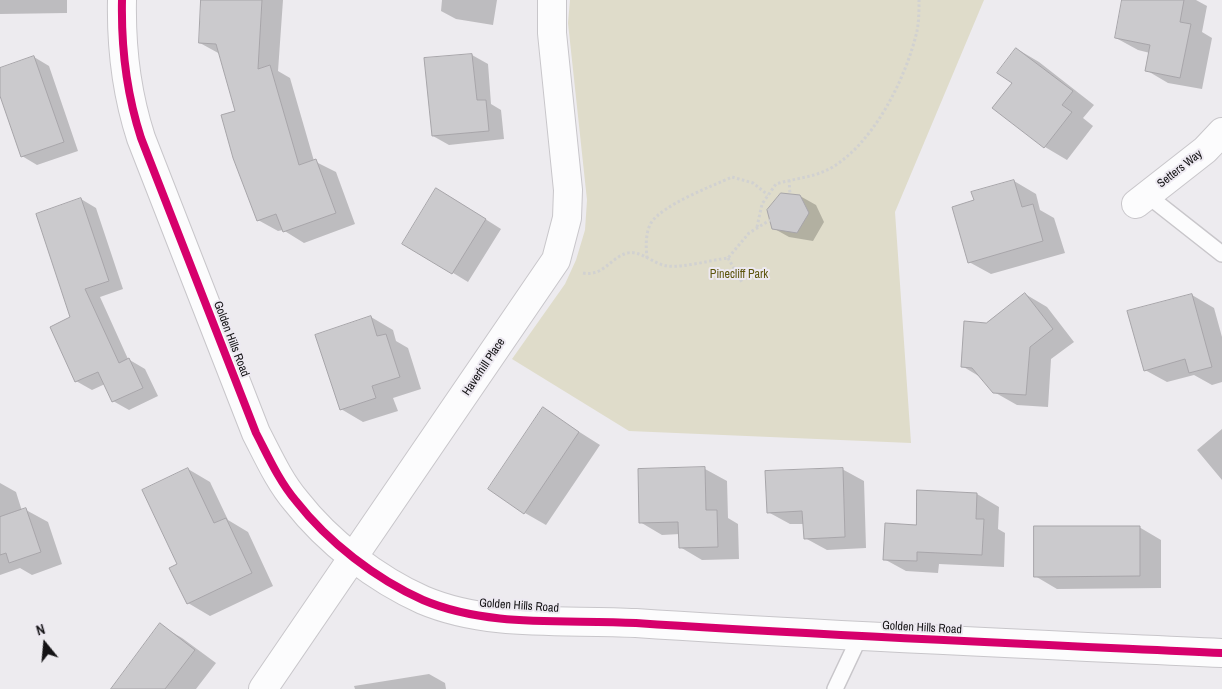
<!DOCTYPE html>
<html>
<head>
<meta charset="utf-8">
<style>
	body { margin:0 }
	#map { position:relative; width:1222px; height:689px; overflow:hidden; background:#edebef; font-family:"Archivo Narrow",sans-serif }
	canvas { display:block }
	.north { position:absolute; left:20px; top:619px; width:50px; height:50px; -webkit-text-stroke:4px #ede9f1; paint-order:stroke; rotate:343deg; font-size:14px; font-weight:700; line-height:20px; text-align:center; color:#141315 }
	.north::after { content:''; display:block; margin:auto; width:18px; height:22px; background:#141315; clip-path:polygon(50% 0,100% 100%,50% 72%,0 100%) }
</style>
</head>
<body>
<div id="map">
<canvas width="1222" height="689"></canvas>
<div class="north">N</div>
</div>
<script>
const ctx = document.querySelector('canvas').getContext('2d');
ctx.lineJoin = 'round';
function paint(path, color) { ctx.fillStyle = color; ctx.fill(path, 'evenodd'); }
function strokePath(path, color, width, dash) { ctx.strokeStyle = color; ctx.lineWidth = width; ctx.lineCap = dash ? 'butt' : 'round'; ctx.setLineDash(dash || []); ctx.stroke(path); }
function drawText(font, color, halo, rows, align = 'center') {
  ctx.font = font + ' "Archivo Narrow",sans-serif'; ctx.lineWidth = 4; ctx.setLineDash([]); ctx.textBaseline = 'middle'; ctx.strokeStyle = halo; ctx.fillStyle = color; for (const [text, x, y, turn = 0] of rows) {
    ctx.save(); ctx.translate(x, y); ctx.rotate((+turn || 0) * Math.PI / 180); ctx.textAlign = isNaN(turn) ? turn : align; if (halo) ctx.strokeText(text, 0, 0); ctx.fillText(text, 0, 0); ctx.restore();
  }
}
paint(new Path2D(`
	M570 0H984L895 212 911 443 629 431 512 359 565 284 576 260 585 230 587 200 568 23Z`), '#dfdcca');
paint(new Path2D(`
	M0 0H67V13L0 14Z
	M202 0H283L278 71 290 78 314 161 336 172 355 224 304 243 283 230 278 231 258 220 236 112 220 54 200 43Z
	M442 0H497L493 25 456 19 441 11Z
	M1124 0H1196L1207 6 1202 32 1212 38 1202 89 1168 83 1146 70 1150 53 1138 50 1116 38Z
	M1017 49 1039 62 1094 105 1083 118 1093 126 1067 160 1045 147 994 108 1013 83Z
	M472 55 488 64 491 104 501 110 504 139 449 145 433 136 426 60Z
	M34 57 49 66 78 151 37 165 22 156 0 93V69Z
	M1014 181 1036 194 1040 210 1054 218 1065 253 991 274 969 262Z
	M800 196 816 205 824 222 813 241 789 237 773 228Z
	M452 198 501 229 468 282 404 243Z
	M81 199 96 208 123 289 100 297 128 359 145 369 158 396 129 410 113 401 105 384 92 390 76 381 72 318Z
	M1025 294 1047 307 1074 342 1051 359 1048 407 1017 405 994 392 982 378 962 366 986 324Z
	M1192 295 1214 308 1222 337V382L1212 385 1194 375 1167 382 1145 370Z
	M371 317 393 330 396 341 408 348 421 389 393 398 398 411 363 422 341 409Z
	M543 409 600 445 546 525 525 513Z
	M1222 429V480L1197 450Z
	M188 469 210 482 228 520 248 532 273 586 210 616 188 603 178 564Z
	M705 469 727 481 728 518 738 524 739 559 702 560 680 547V534L662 535 640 522Z
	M842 469 864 481 866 548 827 550 805 538 804 524H790L768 512Z
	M0 483 16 492 22 511 26 510 48 522 62 564 32 575 20 568 0 575Z
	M918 491 977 494 999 507 998 529 1005 533 1004 567 939 564 938 573 906 571 884 559 917 526Z
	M1139 527 1161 540V588L1057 589 1035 576Z
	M160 625 182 638 216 663 196 689H112Z
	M429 674 445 683 446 689H355L354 686Z`), '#0003');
const building = new Path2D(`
	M201 0H262L258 69 270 65 299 165 316 159 336 213 283 232 276 214 257 221 233 158 221 115 235 111 216 44 199 43Z
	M1122 0H1184L1180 22 1191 24 1180 78 1145 71 1150 45 1115 38Z
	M1016 48 1073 91 1062 105 1072 112 1044 148 992 108 1012 83 997 73Z
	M472 54 477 100H486L489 131 432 136 424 58Z
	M34 56 64 142 21 157 0 96V68Z
	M1014 180 1022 207 1033 204 1043 241 968 263 952 207 974 200 971 192Z
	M436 188 486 219 452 274 402 244Z
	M781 193 800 195 809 213 797 233 772 229 767 210Z
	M81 198 109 281 85 289 119 363 129 358 143 388 112 402 98 372 75 382 50 327 70 317 36 214Z
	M1025 293 1053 329 1030 347 1026 395 993 393 972 368 961 367 964 321 986 323Z
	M1192 294 1212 367 1189 373 1185 359 1144 371 1127 311Z
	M371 316 377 336 386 334 400 377 372 386 376 398 340 410 315 335Z
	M543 407 579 432 524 514 488 489Z
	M705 467 706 510H717L718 547 679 548 678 522 639 523 638 469Z
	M188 468 214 523 226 518 252 573 187 604 169 568 177 564 142 490Z
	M843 468 845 537 804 539 802 511 767 513 765 471Z
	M917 490 977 493 976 519H984L982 555 917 552V561L883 560 885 523 916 525Z
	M26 508 41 552 9 563 6 553 0 555V517Z
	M1034 526H1140V576L1034 577Z
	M160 623 195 650 165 689H111Z`);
paint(building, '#cbcacd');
strokePath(building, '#a7a5a9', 1);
const lane = new Path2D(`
	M1147 195 1222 254
	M835 689 860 636`);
const street = new Path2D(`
	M122 0C121 49 126 92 141 138L256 433C268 456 279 481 296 501 328 542 376 579 423 600 489 628 566 619 636 623 831 636 1026 644 1222 653
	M1136 204 1205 150 1222 132
	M263 689 556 260 567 218 568 190 552 33V0`);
strokePath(lane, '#c8c6ca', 18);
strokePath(street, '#c8c6ca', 30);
strokePath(new Path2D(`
	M789 180 790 194
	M757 227 762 204 776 184C795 178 813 178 831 168 874 143 906 78 917 31 919 21 919 10 919 0
	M647 258C646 247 645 234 651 223 662 205 712 186 732 177L753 183 768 195
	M728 258 743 284
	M583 273C603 277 610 258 627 253 641 250 653 264 667 266 683 268 711 260 728 258L749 233 770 220`), '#d1d1d1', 3, [2.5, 2.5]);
strokePath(lane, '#fcfcfd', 15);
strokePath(street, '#fcfcfd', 28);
strokePath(new Path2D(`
	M122 0C121 49 126 92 141 138L256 433C268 456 279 481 296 501 328 542 376 579 423 600 489 628 566 619 636 623 831 636 1026 644 1222 653`), '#d6006c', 8);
drawText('12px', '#141315', '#ede9f1', [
	["Setters Way",1180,169,-38],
	["Golden Hills Road",231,339,69],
	["Haverhill Place",484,367,-56],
	["Golden Hills Road",519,606,4],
	["Golden Hills Road",922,628,3]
]);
drawText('12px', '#5d550d', '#ede9f1', [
	["Pinecliff Park",739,275]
]);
</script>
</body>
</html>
